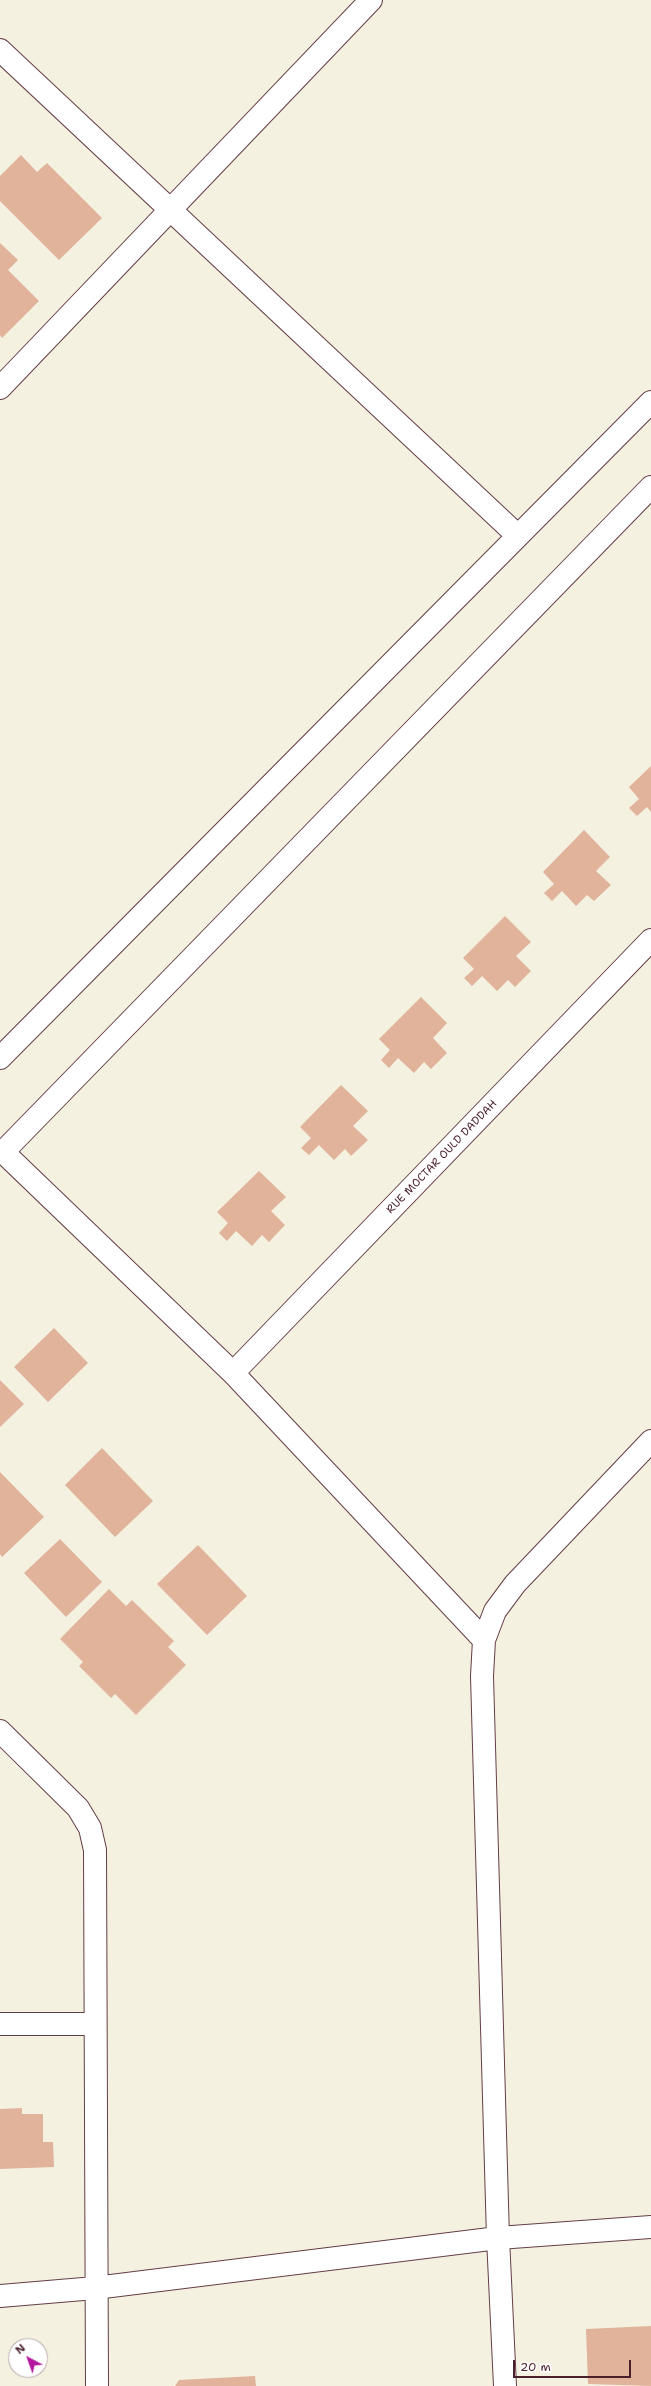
<!DOCTYPE html>
<html>
<head>
<meta charset="utf-8">
<style>
	body { margin:0 }
	#map { position:relative; width:651px; height:2386px; overflow:hidden; background:#f4f1e1; font-family:"Shantell Sans",sans-serif }
	canvas { display:block }
	.north { position:absolute; left:8px; top:2338px; width:40px; height:40px; box-sizing:border-box; background:#fff; border:1px solid #b7a5aa; border-radius:50%; rotate:319deg; font-size:11px; font-weight:700; line-height:16px; text-align:center; color:#4a1f2b }
	.north::after { content:''; display:block; margin:auto; width:14px; height:18px; background:#b5179e; clip-path:polygon(50% 0,100% 100%,50% 72%,0 100%) }
	.scale { position:absolute; left:513px; top:2360px; width:118px; height:18px; box-sizing:border-box; border:2px solid #4a1f2b; border-top:0; padding-left:5px; font-size:12px; line-height:14px; white-space:nowrap; color:#4a1f2b; -webkit-text-stroke:3px #fff; paint-order:stroke }
</style>
</head>
<body>
<div id="map">
<canvas width="651" height="2386"></canvas>
<div class="north">N</div>
<div class="scale">20 m</div>
</div>
<script>
const ctx = document.querySelector('canvas').getContext('2d');
ctx.lineJoin = 'round';
function paint(path, color) { ctx.fillStyle = color; ctx.fill(path, 'evenodd'); }
function strokePath(path, color, width, dash) { ctx.strokeStyle = color; ctx.lineWidth = width; ctx.lineCap = dash ? 'butt' : 'round'; ctx.setLineDash(dash || []); ctx.stroke(path); }
function drawText(font, color, halo, rows, align = 'center') {
  ctx.font = font + ' "Shantell Sans",sans-serif'; ctx.lineWidth = 3; ctx.setLineDash([]); ctx.textBaseline = 'middle'; ctx.strokeStyle = halo; ctx.fillStyle = color; for (const [text, x, y, turn = 0] of rows) {
    ctx.save(); ctx.translate(x, y); ctx.rotate((+turn || 0) * Math.PI / 180); ctx.textAlign = isNaN(turn) ? turn : align; if (halo) ctx.strokeText(text, 0, 0); ctx.fillText(text, 0, 0); ctx.restore();
  }
}
paint(new Path2D(`
	M21 155 37 172 47 163 102 218 59 260 0 201V176Z
	M0 243 18 260 8 270 39 301 2 338 0 335Z
	M651 766V812L647 807 637 816 629 808 639 799 629 787Z
	M584 830 610 857 596 871 611 885 594 901 587 895 576 906 562 891 552 901 544 893 554 884 543 872Z
	M505 916 531 942 516 956 531 971 515 987 508 980 497 991 482 976 472 986 464 978 474 969 463 958Z
	M421 997 447 1023 433 1038 447 1053 431 1069 424 1062 414 1073 398 1058 389 1068 381 1060 390 1050 379 1039Z
	M341 1085 368 1111 353 1126 368 1140 351 1156 345 1149 334 1160 319 1145 309 1155 301 1148 311 1138 300 1127Z
	M259 1171 286 1197 271 1211 285 1225 269 1242 262 1235 252 1246 236 1231 227 1241 219 1233 228 1223 217 1212Z
	M54 1328 88 1363 48 1402 14 1367Z
	M0 1380 24 1404 0 1427Z
	M102 1448 153 1501 115 1537 65 1485Z
	M0 1472 44 1517 2 1557 0 1554Z
	M60 1539 102 1582 66 1617 24 1573Z
	M198 1545 247 1596 207 1635 157 1584Z
	M109 1589 126 1606 132 1600 174 1641 168 1647 186 1665 136 1715 115 1694 111 1698 79 1666 83 1662 60 1639Z
	M22 2108V2114H43V2142H53L54 2167 0 2169V2109Z
	M651 2326V2386L588 2384 586 2329Z
	M255 2376 256 2386H175L179 2380Z`), '#e0b39a');
const minor = new Path2D(`
	M0 50 518 536
	M0 388 371 0
	M0 1058 651 402
	M0 1152H3L651 487
	M3 1152 233 1373 484 1640
	M233 1373 651 940
	M0 1731 78 1808 90 1828 95 1850 97 2386
	M0 2024H95
	M0 2296 95 2288 498 2238 651 2227
	M505 2386 498 2238 482 1676 484 1640 495 1611 515 1584 651 1441`);
strokePath(minor, '#643e46', 24);
strokePath(minor, '#fff', 22);
drawText('11px', '#4a1f2b', '#fff', [
	["RUE MOCTAR OULD DADDAH",442,1157,-46]
]);
</script>
</body>
</html>
